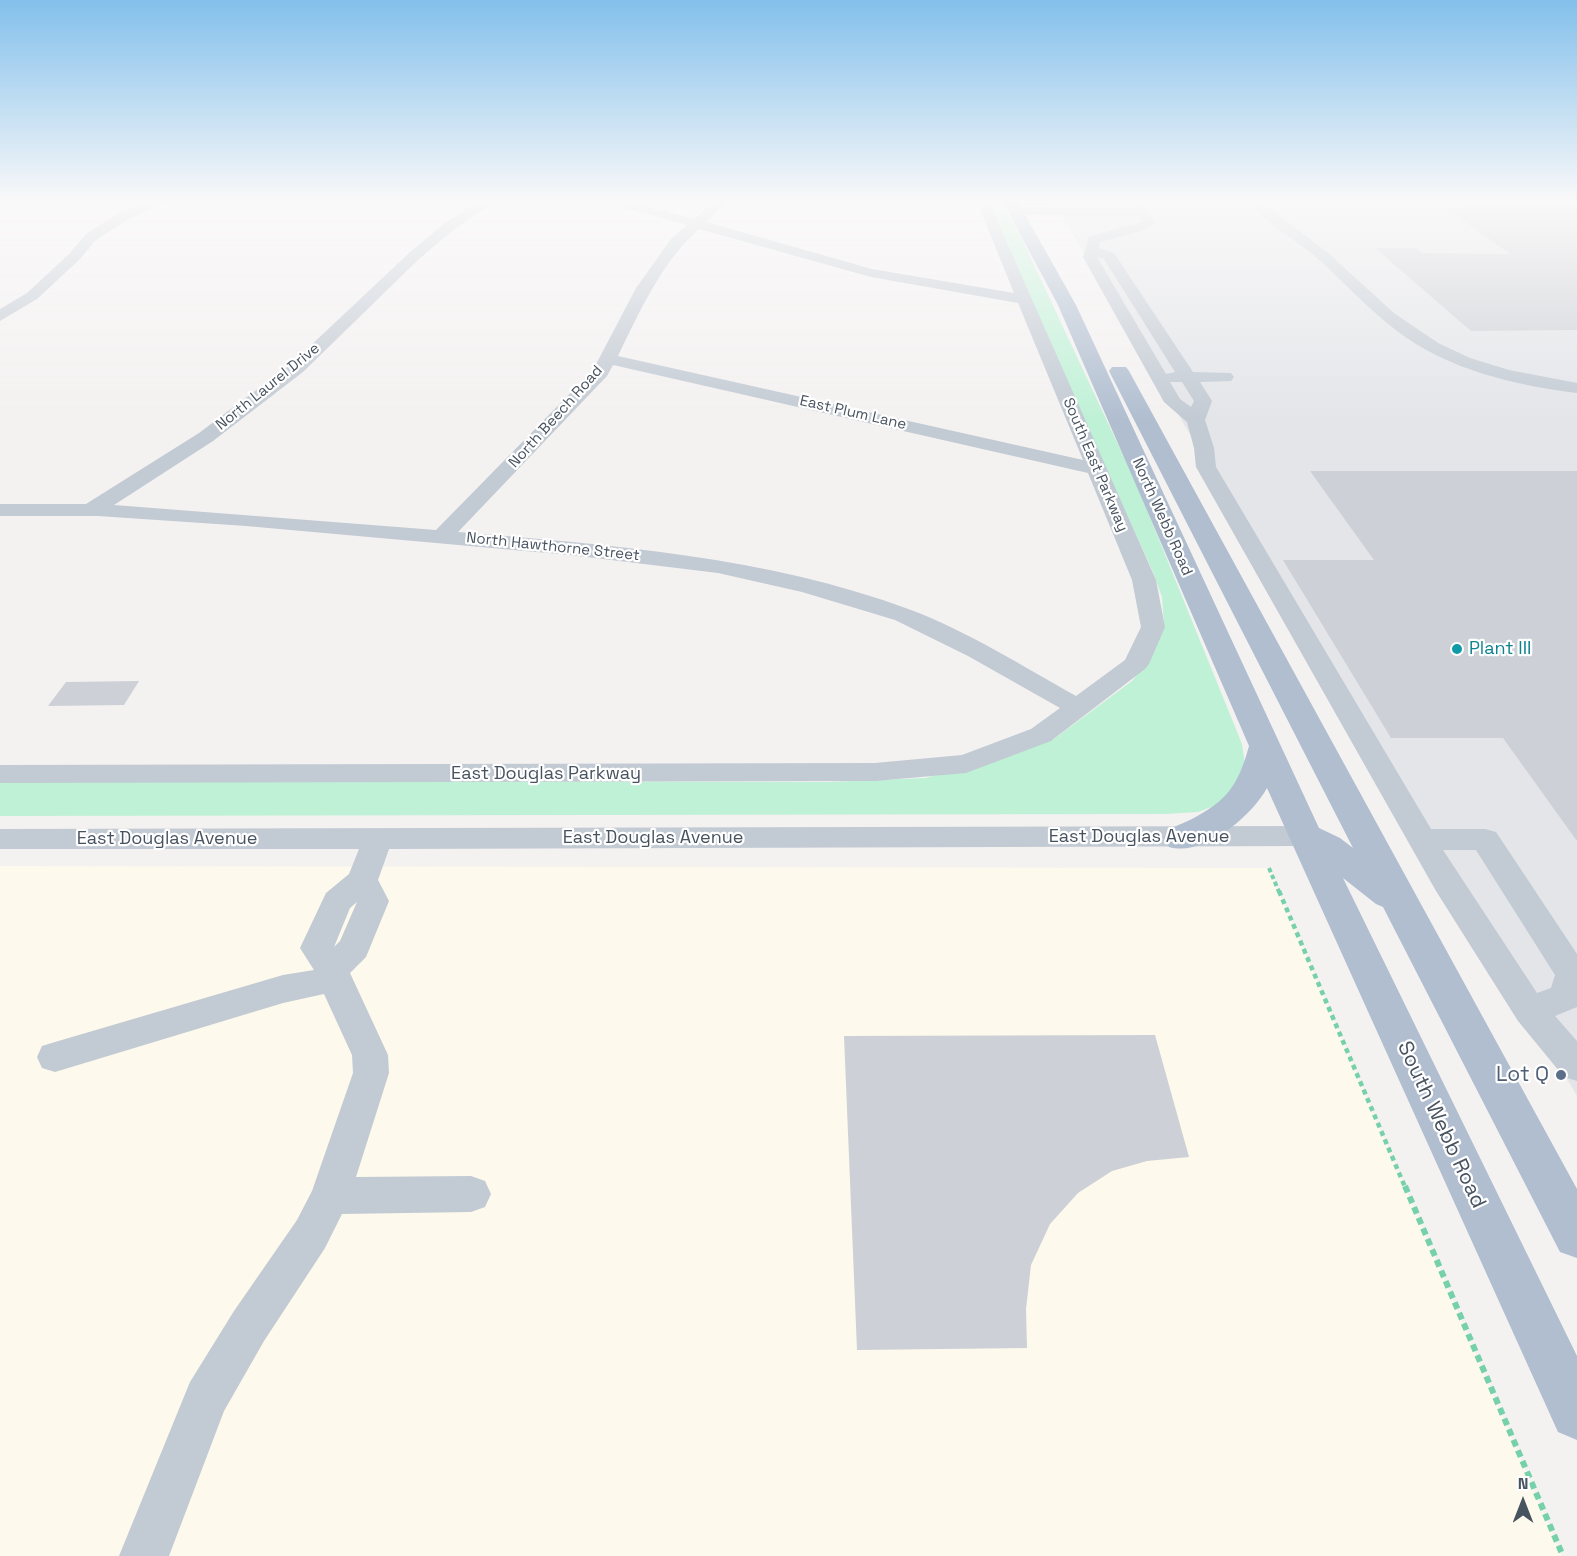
<!DOCTYPE html>
<html>
<head>
<meta charset="utf-8">
<style>
	body { margin:0 }
	#map { position:relative; width:1577px; height:1556px; overflow:hidden; background:#f4f1f1; font-family:"Space Grotesk",sans-serif }
	canvas { display:block }
	.north { position:absolute; left:1493px; top:1472px; width:60px; height:60px; -webkit-text-stroke:4px #fff; paint-order:stroke; rotate:0deg; font-size:16px; font-weight:700; line-height:24px; text-align:center; color:#485360 }
	.north::after { content:''; display:block; margin:auto; width:21px; height:27px; background:#485360; clip-path:polygon(50% 0,100% 100%,50% 72%,0 100%) }
</style>
</head>
<body>
<div id="map">
<canvas width="1577" height="1556"></canvas>
<div class="north">N</div>
</div>
<script>
const ctx = document.querySelector('canvas').getContext('2d');
ctx.lineJoin = 'round';
function paint(path, color) { ctx.fillStyle = color; ctx.fill(path, 'evenodd'); }
function strokePath(path, color, width, dash) { ctx.strokeStyle = color; ctx.lineWidth = width; ctx.lineCap = dash ? 'butt' : 'round'; ctx.setLineDash(dash || []); ctx.stroke(path); }
function drawText(font, color, halo, rows, align = 'center') {
  ctx.font = font + ' "Space Grotesk",sans-serif'; ctx.lineWidth = 4.5; ctx.setLineDash([]); ctx.textBaseline = 'middle'; ctx.strokeStyle = halo; ctx.fillStyle = color; for (const [text, x, y, turn = 0] of rows) {
    ctx.save(); ctx.translate(x, y); ctx.rotate((+turn || 0) * Math.PI / 180); ctx.textAlign = isNaN(turn) ? turn : align; if (halo) ctx.strokeText(text, 0, 0); ctx.fillText(text, 0, 0); ctx.restore();
  }
}
paint(new Path2D(`
	M0 866 1269 868 1562 1556H0Z`), '#fdf9ec');
paint(new Path2D(`
	M1054 202H1577V1096Z`), '#e3e5e9');
paint(new Path2D(`
	M985 202H1001L1020 235 1136 483 1242 744 1246 771 1225 802 1198 812 1165 814 0 816V781L829 782 925 778 997 760 1054 739 1132 681 1153 654 1164 624 1162 597 1153 572Z`), '#bff1d6');
paint(new Path2D(`
	M1458 202H1577V330L1471 331 1375 248H1416L1422 253 1510 254 1446 208H1466Z
	M1310 471H1577V841L1503 738H1391L1283 560H1374Z
	M139 681 124 705 48 706 66 682Z
	M1155 1035 1189 1157 1147 1161 1112 1171 1078 1193 1050 1224 1031 1265 1026 1309 1027 1348 857 1350 844 1036Z`), '#cdd0d6');
strokePath(new Path2D(`
	M1269 868 1279 892`), '#76d1ab', 4, [4.5, 3]);
strokePath(new Path2D(`
	M1279 891 1405 1187`), '#76d1ab', 4.5, [5, 4]);
strokePath(new Path2D(`
	M1405 1186 1563 1556`), '#76d1ab', 6, [7, 4.5]);
paint(new Path2D(`
	M148 202H166L129 219 96 240 80 259 37 299 0 321V309L27 293 70 253 86 234 119 213Z
	M479 202H494L456 228 419 259 303 372 213 441 114 505 436 530 593 370 636 288 671 239 687 225 614 205 613 202H634L694 219 713 202H727L706 222 872 269 1014 293 977 202H989L1156 580 1165 627 1149 664 1145 669 1051 741 966 773 875 781 0 783V765L875 763 962 755 1031 729 1060 708 968 656 895 620 802 592 718 573 570 555 246 526 98 516H0V504H86L199 433 291 364 409 253 446 222ZM699 229 871 277 1018 303 1083 460 618 356C640 311 661 263 699 229ZM613 365 1088 473 1132 580 1141 627 1125 660 1076 696C1024 667 967 631 911 610 766 556 610 545 458 532L607 376Z
	M1129 202H1142L1156 223 1141 231 1100 242 1099 248 1114 253 1193 372 1231 373 1234 377 1231 381 1200 382 1212 401 1205 420 1214 448 1216 467 1431 829H1485L1496 832 1577 954V1007L1555 1016 1577 1041V1081L1564 1077 1518 1021 1436 891 1196 467 1194 448 1187 422 1164 402 1083 257 1089 237 1141 222 1138 216 1015 215 1009 211 1015 207 1133 208ZM1097 257 1104 259 1175 372 1166 374ZM1170 382H1182L1194 401 1191 407 1180 399ZM1443 850H1476L1555 975 1551 988 1537 993Z
	M1248 202H1262L1328 253 1394 313 1438 343 1470 358 1509 370 1577 383V393C1515 385 1448 370 1397 331 1368 309 1343 281 1316 257 1294 239 1266 223 1248 202Z
	M1305 826 1316 829 1320 836 1316 843 1305 846 389 849 378 880 389 901 366 957 350 973 388 1055 389 1073 356 1177 471 1176 485 1181 491 1194 485 1207 471 1212 342 1214 325 1248 264 1341 224 1411 169 1556H119L190 1382 234 1311 297 1220 312 1191 353 1073 352 1055 324 994 283 1003 55 1072 42 1068 37 1057 42 1046 55 1042 283 975 314 970 300 948 326 893 349 874 359 849H0V829ZM357 902 340 941 334 947 350 908Z`), '#c2cad3');
paint(new Path2D(`
	M1003 202H1018L1076 305 1319 828 1340 838 1353 848 1109 371 1112 367H1126L1129 371 1577 1189V1258L1560 1252 1383 907 1376 904 1343 878 1577 1356V1440L1558 1432 1267 788C1251 817 1203 857 1169 847L1164 838C1170 827 1179 825 1190 820 1227 801 1238 786 1249 746L1058 305Z`), '#b0bed0');
const sky = ctx.createLinearGradient(0, 0, 0, 420);
sky.addColorStop(0, '#83c0eb');
sky.addColorStop(0.48, '#faf9f9');
sky.addColorStop(1, '#faf9f900');
ctx.fillStyle = sky;
ctx.fillRect(0, 0, 1577, 420);
for (const [x, y, r, color] of [
	[1457,649,6,"#0f9aa8"],
	[1561,1075,6,"#5c6f8a"]
]) { const dot = new Path2D(); dot.arc(x, y, r, 0, 2 * Math.PI); ctx.fillStyle = color; ctx.fill(dot); strokePath(dot, '#fff', 2); }
drawText('15px', '#485360', '#fff', [
	["North Laurel Drive",268,387,-39],
	["East Plum Lane",853,413,13],
	["North Beech Road",556,417,-48],
	["South East Parkway",1095,465,67],
	["North Webb Road",1162,517,66],
	["North Hawthorne Street",553,547,6]
]);
drawText('18px', '#0d838f', '#fff', [
	["Plant III",1469,649]
], 'left');
drawText('18px', '#485360', '#fff', [
	["East Douglas Parkway",546,774],
	["East Douglas Avenue",1139,837],
	["East Douglas Avenue",653,838],
	["East Douglas Avenue",167,839]
]);
drawText('21px', '#4e5e75', '#fff', [
	["Lot Q",1549,1075]
], 'right');
drawText('21px', '#485360', '#fff', [
	["South Webb Road",1441,1125,65]
]);
</script>
</body>
</html>
